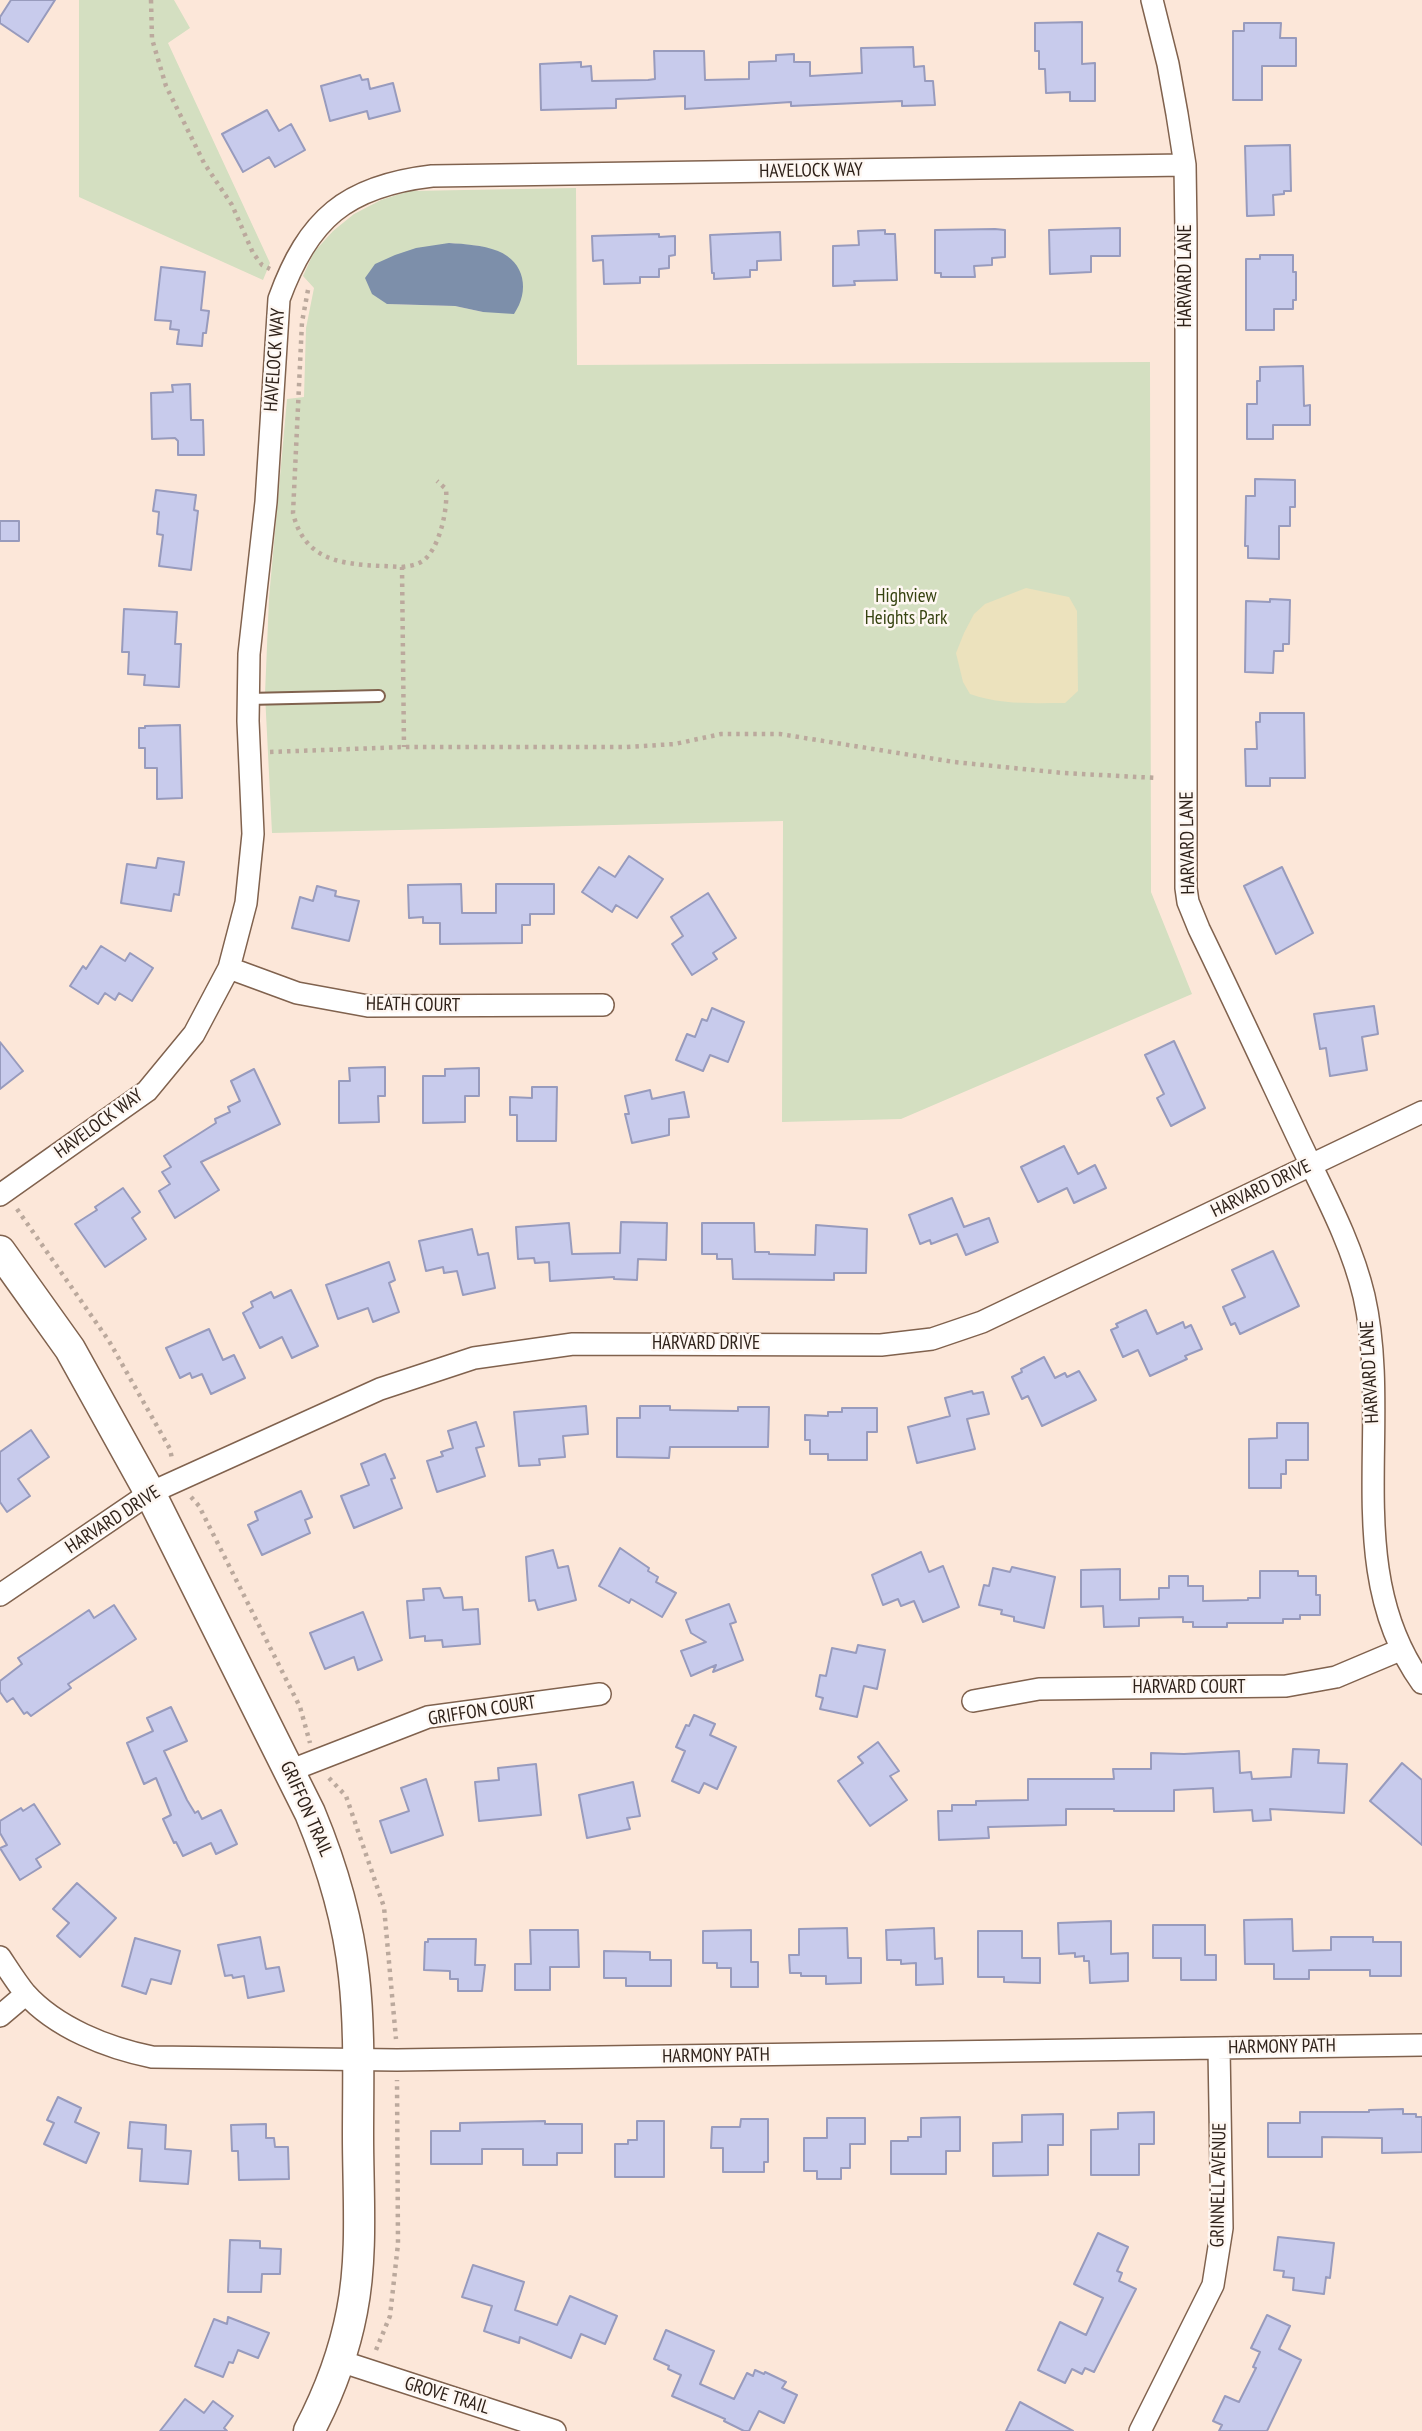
<!DOCTYPE html>
<html>
<head>
<meta charset="utf-8">
<style>
	body { margin:0 }
	canvas { display:block; background:#fce7d9 }
</style>
</head>
<body>
<canvas width="1422" height="2431"></canvas>
<script>
const ctx = document.querySelector('canvas').getContext('2d');
ctx.lineJoin = 'round';
function paint(path, color) { ctx.fillStyle = color; ctx.fill(path, 'evenodd'); }
function strokePath(path, color, width, dash) { ctx.strokeStyle = color; ctx.lineWidth = width; ctx.lineCap = dash ? 'butt' : 'round'; ctx.setLineDash(dash || []); ctx.stroke(path); }
function drawText(font, color, halo, rows, align = 'center') {
  ctx.font = font + ' "PT Sans Narrow",sans-serif'; ctx.lineWidth = 5; ctx.setLineDash([]); ctx.textBaseline = 'middle'; ctx.strokeStyle = halo; ctx.fillStyle = color; for (const [text, x, y, turn = 0] of rows) {
    ctx.save(); ctx.translate(x, y); ctx.rotate((+turn || 0) * Math.PI / 180); ctx.textAlign = isNaN(turn) ? turn : align; if (halo) ctx.strokeText(text, 0, 0); ctx.fillText(text, 0, 0); ctx.restore();
  }
}
paint(new Path2D(`
	M79 0H174L190 28 168 43 270 263 263 280 79 197Z
	M576 188 577 365 1150 362 1151 892 1192 994 901 1119 782 1122 783 821 272 833 265 694 269 598 287 399 304 397 306 328 314 288 303 276 314 252 333 231 354 214 381 200 409 191ZM449 243 479 246 500 252 483 312 455 306 387 304Z`), '#d4dfc1');
paint(new Path2D(`
	M1026 588 1069 597 1077 611 1078 691 1065 703C1032 703 1001 705 970 694L963 682 956 653 964 633 974 614 985 604Z`), '#ece2bd');
paint(new Path2D(`
	M449 243C465 244 482 245 498 251 525 262 530 291 514 314L483 312 455 306 387 304 372 294 365 278 375 264 395 255 416 248Z`), '#7d8faa');
const building = new Path2D(`
	M11 0H55L28 42 0 23V17Z
	M1082 22V64L1095 63V101H1070V92L1046 93 1045 69H1039V51H1035V23Z
	M1244 23H1281L1280 38H1296V66H1262V100H1233V31H1244Z
	M913 47 914 67 924 66 925 81H933L935 105 902 106V101L791 106V102L685 109V96L616 99V108L541 110 540 64 581 62V67L591 66 592 81 648 80 655 79 654 51H704L705 80 749 79V62L776 61V55L794 54V62H810V76L862 73 861 48Z
	M360 75 362 80 368 79 370 89 393 83 400 111 369 119 367 111 330 121 321 86Z
	M267 110 279 131 291 124 305 150 275 167 269 157 243 172 222 134Z
	M1290 145 1291 191H1284V194L1273 195 1274 215 1247 216 1245 146Z
	M1120 228V256H1091V272L1050 274 1049 230Z
	M995 229 1005 230V257L992 258V265L974 266 975 277H941V273H935V230Z
	M885 230V234H895L897 280 854 281 855 285 833 286V246L859 245 858 231Z
	M780 232 781 260 757 261V270H750V277L714 279V273H712L710 235Z
	M659 234V237L675 236V255L669 256V268L659 269V277H640V283L604 284 603 260 593 261 592 236Z
	M1260 255H1293V272H1296V300H1293V309H1274V330H1246V259H1260Z
	M161 267 205 272 201 310 209 311 206 333H203L202 346 177 344 179 330 170 329 171 321 155 320Z
	M1303 366 1304 406 1310 405V425H1273V439H1247V404H1257V381H1260V367Z
	M190 384 191 420H203L204 455H178V441L175 438 152 439 151 393 173 392 172 385Z
	M1255 479 1295 480V507H1290V526H1279V559L1248 558V546H1245L1246 496H1255Z
	M156 490 196 495 194 510 198 511 191 570 159 566 163 535 157 534 159 512 153 511Z
	M0 521H19V541H0Z
	M1270 599 1290 600 1289 644H1283V651H1274L1273 673 1245 672 1246 601 1270 602Z
	M124 609 177 612 175 644H181L179 687 144 685 145 675 128 674 129 652H122Z
	M1260 713H1304L1305 778H1270V786H1246L1245 749H1257L1256 722H1260Z
	M180 725 182 798 157 799V768H145V748H139V728H145V726Z
	M629 856 663 879 637 918 616 905 612 912 582 892 599 867 615 877Z
	M158 858 184 862 179 895 174 894 171 911 121 903 127 864 156 868Z
	M1282 867 1313 933 1276 954 1244 886Z
	M461 884 462 913H496V884H554V914H530V925H522V943L440 944V923H423V917L409 918 408 885Z
	M317 886 336 891 335 896 359 901 349 941 292 928 300 897 313 901Z
	M708 893 736 938 713 953 717 959 692 975 672 944 683 936 671 917Z
	M101 946 125 961 130 953 153 968 132 1001 119 993 115 1000 105 993 98 1004 70 986 83 966 86 969Z
	M1374 1006 1378 1034 1362 1037 1367 1070 1330 1076 1326 1048 1320 1049 1314 1014Z
	M712 1008 744 1022 728 1062 710 1055 703 1071 676 1060 687 1034 695 1037 702 1019 707 1021Z
	M1174 1041 1205 1108 1171 1126 1157 1098 1164 1094 1145 1055Z
	M0 1042 23 1071 0 1089Z
	M385 1067V1096H378L379 1122 339 1123V1081H350L349 1068Z
	M479 1068V1096H465V1122L423 1123V1076H445V1069Z
	M254 1069 280 1124 201 1162 219 1190 175 1218 159 1191 170 1184 162 1172 171 1167 164 1156 216 1123 215 1119 230 1112 228 1107 240 1101 231 1081Z
	M532 1087H557L556 1141H517V1115H510V1097L532 1098Z
	M650 1090 652 1099 684 1092 689 1117 669 1119V1135L632 1143 625 1114H629L625 1096Z
	M1064 1146 1078 1174 1095 1165 1106 1188 1074 1203 1067 1188 1038 1202 1021 1167Z
	M123 1188 140 1212 132 1218 146 1239 105 1267 75 1224 97 1210 95 1207Z
	M952 1198 964 1227 989 1218 998 1242 966 1255 957 1234 931 1244 930 1240 920 1244 909 1215Z
	M621 1222 667 1223 666 1260 638 1259 637 1280 614 1279V1277L550 1281 549 1262 535 1263 534 1258 518 1259 516 1227 569 1223 572 1254 620 1253Z
	M702 1223H754L755 1252H769V1254L815 1255 816 1225 867 1229 866 1273H834V1280L733 1279 732 1259H717V1254H702Z
	M472 1229 478 1255 488 1253 495 1288 463 1295 457 1271 444 1273 443 1267 426 1271 419 1241Z
	M1273 1251 1299 1306 1240 1334 1235 1323 1231 1325 1223 1307 1245 1297 1232 1270Z
	M389 1262 395 1280 389 1283 399 1312 373 1322 368 1308 338 1319 326 1285Z
	M291 1290 318 1346 292 1358 282 1337 260 1348 243 1313 253 1307 251 1302 271 1292 274 1298Z
	M1146 1310 1157 1334 1183 1322 1185 1328 1191 1325 1202 1349 1185 1356 1187 1359 1150 1376 1138 1350 1123 1357 1111 1330 1118 1327 1116 1324Z
	M209 1329 223 1360 234 1355 245 1378 211 1394 202 1374 192 1378 190 1373 180 1378 166 1348Z
	M1044 1357 1055 1378 1065 1373 1067 1377 1079 1371 1096 1400 1042 1426 1028 1396 1022 1399 1012 1377 1022 1372 1021 1369Z
	M972 1391 973 1394 983 1392 989 1414 967 1419 975 1449 917 1463 908 1427 950 1416 945 1398Z
	M586 1406 588 1434 563 1436 565 1457 539 1459 540 1465 519 1466 514 1412Z
	M640 1406H670V1410L738 1411V1407H769L768 1447H670L669 1458 617 1457V1418H640Z
	M842 1408H877V1432H867V1460H828V1454H810V1440H805V1415L828 1416V1412H842Z
	M476 1422 484 1446 476 1448 485 1476 437 1492 427 1461 443 1456 441 1452 453 1448 448 1431Z
	M1277 1423H1308V1460H1286V1474H1281V1488H1249V1439L1277 1438Z
	M31 1430 49 1457 18 1479 30 1496 7 1512 0 1502V1452Z
	M385 1454 395 1478 391 1479 402 1508 354 1528 341 1496 369 1485 361 1464Z
	M301 1491 312 1517 305 1520 310 1533 262 1555 248 1525 258 1520 255 1512Z
	M620 1548 649 1568 648 1571 658 1577 656 1582 676 1593 662 1617 631 1599 629 1603 599 1586Z
	M553 1550 558 1568 568 1566 576 1600 538 1610 535 1600 529 1601 526 1557Z
	M921 1552 929 1572 943 1566 959 1607 923 1622 914 1601 901 1606 898 1599 883 1605 872 1575Z
	M1012 1567 1055 1577 1044 1628 1014 1621V1617L1001 1614 1002 1610 979 1605 984 1585 989 1586 993 1568 1010 1572Z
	M1120 1569V1600L1159 1599V1588H1169V1576H1188V1586H1203V1601L1248 1600V1598H1260V1571H1298V1576H1316V1595H1320V1615H1300V1619H1283V1623H1227V1627H1193V1622H1183V1617L1139 1618V1626L1104 1627 1103 1606 1081 1607V1570Z
	M440 1588 444 1598 462 1597 463 1610 478 1609 480 1644 443 1647 442 1640 425 1641V1636L410 1638 407 1601 424 1600 423 1589Z
	M729 1604 736 1622 730 1624 743 1660 713 1672 716 1665 691 1676 681 1651 706 1642 691 1633 686 1620Z
	M114 1605 136 1639 68 1684 71 1688 31 1716 27 1712 24 1714 13 1698 7 1702 0 1692V1681L22 1664 18 1658 89 1610 94 1618Z
	M363 1612 382 1660 358 1670 354 1657 325 1669 310 1633Z
	M858 1645 885 1650 877 1689 864 1686 857 1717 820 1709 823 1698 816 1696 820 1675 826 1676 832 1648 856 1653Z
	M171 1707 187 1741 164 1751 187 1800 195 1813 198 1811 202 1819 221 1810 237 1844 216 1854 211 1843 183 1856 176 1842 174 1843 163 1819 171 1815 156 1778 144 1784 127 1743 153 1731 147 1718Z
	M694 1715 715 1724 710 1735 736 1747 717 1789 704 1783 699 1793 672 1781 685 1751 676 1747 686 1725 689 1726Z
	M878 1742 899 1771 890 1776 907 1800 870 1826 838 1781 863 1763 858 1757Z
	M1293 1749 1319 1750 1318 1763 1347 1764 1344 1813 1270 1809 1271 1820 1253 1821 1252 1810 1214 1812 1213 1788 1174 1790V1811H1114V1809H1066V1825L988 1827 989 1838 939 1840 938 1811H952V1805H976V1801L1028 1800V1779H1114L1113 1769H1151V1753L1184 1754 1239 1751 1240 1773 1251 1772 1252 1779 1291 1777Z
	M1402 1763 1422 1780V1845L1370 1801Z
	M536 1764 541 1815 479 1821 475 1782 499 1780 498 1768Z
	M426 1779 443 1835 391 1853 380 1821 409 1811 401 1788Z
	M633 1782 640 1816 627 1818 630 1829 587 1838 579 1795Z
	M34 1804 60 1844 36 1859 41 1867 20 1880 0 1848 7 1845 0 1833V1821L21 1808 23 1811Z
	M77 1883 116 1918 80 1957 57 1936 69 1923 53 1909Z
	M1292 1919 1293 1951 1331 1950V1937H1373V1942H1401V1976H1370V1970H1309V1979H1274V1964H1245L1244 1920Z
	M1111 1921V1954L1128 1953V1981L1090 1983 1089 1961H1084V1956L1075 1957V1953L1059 1954 1058 1923Z
	M1153 1925H1205V1955H1216V1980H1181V1958H1153Z
	M847 1928 848 1958H861V1983L826 1984V1976H801V1973H790L789 1955H799V1929Z
	M934 1928 935 1959 942 1958 943 1984 916 1985V1963L901 1964V1960H887L886 1930Z
	M530 1930H578L579 1967H550V1990H515V1964H531Z
	M751 1930V1962H758V1987H731V1968H717V1963H703V1931Z
	M978 1931H1022V1958H1040V1983L1004 1982V1977H978Z
	M260 1937 266 1969 279 1967 284 1991 248 1998 244 1976 233 1978 232 1975 225 1976 218 1945Z
	M135 1938 180 1951 171 1984 151 1979 146 1994 122 1986Z
	M428 1939H476L475 1965H485L482 1991H458V1979H450V1971L424 1970 425 1942H428Z
	M604 1951 650 1952V1960H671V1986H626V1978H604Z
	M58 2097 81 2108 75 2122 99 2133 86 2163 44 2144 54 2123 47 2120Z
	M1403 2109V2114H1416V2117H1422V2152L1382 2153V2138L1322 2137V2157H1268V2123H1300V2112H1369V2110Z
	M1154 2112V2144H1139V2175H1091V2130L1118 2129V2113Z
	M1063 2114V2145H1048V2175L993 2176V2143L1022 2142V2115Z
	M960 2117V2151H946V2174H891V2141H908V2137H921V2118Z
	M827 2118H865V2144H850V2168H841V2179H817V2171H804V2138H827Z
	M741 2119H768V2162H764V2172H723V2148H711L712 2127H740Z
	M545 2121V2124H582V2153H557V2165H523V2149H482V2164H431V2131H460V2123Z
	M637 2121H664V2177H615V2144H628V2140H637Z
	M130 2122 166 2125 165 2149 191 2151 188 2184 140 2181 142 2149 128 2148Z
	M266 2124V2138H274L275 2147H288L289 2179 239 2180 238 2151H232L231 2125Z
	M1098 2233 1128 2247 1117 2271 1122 2273 1119 2281 1136 2289 1094 2372 1085 2368 1082 2374 1072 2369 1065 2383 1038 2370 1060 2322 1086 2335 1103 2298 1074 2284Z
	M1278 2237 1334 2243 1330 2278 1326 2277 1324 2294 1293 2290 1294 2278 1283 2277 1284 2271 1274 2270Z
	M230 2240 260 2241V2248L281 2249 280 2274H262L261 2292H228Z
	M473 2265 524 2282 515 2310 557 2325 570 2296 617 2316 605 2344 581 2334 571 2358 520 2337 519 2343 484 2331 492 2306 462 2297Z
	M1267 2315 1290 2326 1279 2349 1301 2360 1267 2431H1219L1222 2425 1213 2421 1225 2396 1239 2402 1256 2368 1253 2367 1260 2352 1251 2348Z
	M228 2317 269 2333 258 2358 238 2350 233 2363 229 2362 223 2377 195 2366 214 2319 227 2324Z
	M666 2330 714 2351 700 2384 734 2399 747 2373 753 2376 755 2370 764 2374 765 2372 786 2382 782 2388 797 2395 784 2423 759 2411 749 2431H744L724 2421 725 2419 672 2396 681 2375 668 2369 669 2366 654 2359Z
	M185 2399 204 2413 213 2401 233 2416 224 2428 227 2431H160Z
	M1020 2402 1073 2431H1006Z`);
paint(building, '#c8cbec');
strokePath(building, '#989bbd', 2);
const lane = new Path2D(`
	M248 699 379 696`);
const street = new Path2D(`
	M1152 0 1168 64 1177 114 1185 165 1186 232V888L1188 902 1199 929C1233 999 1266 1070 1299 1140 1323 1191 1351 1241 1364 1296 1393 1424 1340 1570 1422 1683
	M229 968 297 993 368 1006 603 1005
	M0 1195 147 1091 194 1034 229 968 246 903 253 834 248 721 249 654 266 502 279 299C308 219 346 186 432 176L1185 165
	M0 1595 150 1493 380 1389 474 1358 573 1344 881 1345 932 1339 982 1322 1422 1112
	M973 1701 1039 1689 1286 1686 1336 1677 1400 1650
	M289 1771 428 1717 600 1694
	M0 1957C8 1969 16 1982 25 1993 56 2028 108 2048 152 2057L397 2060 1422 2045
	M0 2016 26 1994
	M340 2361 555 2431
	M1140 2431 1213 2285 1222 2228 1219 2048`);
const secondary = new Path2D(`
	M0 1251 70 1349 150 1493 310 1813C332 1866 348 1919 354 1976 360 2029 358 2083 358 2136 358 2193 363 2255 352 2311 344 2353 329 2393 309 2431`);
strokePath(lane, '#80624e', 14);
strokePath(street, '#80624e', 24);
strokePath(secondary, '#80624e', 33);
strokePath(new Path2D(`
	M151 0 152 39 166 86 204 163 232 205 253 253 262 265 270 269
	M308 290 302 322 293 513C306 569 356 564 402 567L404 747
	M402 567C409 566 418 565 424 560 440 547 448 508 446 489L437 481
	M270 752 404 747H626L675 744 721 734H780L954 762 1063 773 1157 778
	M17 1209 109 1341 170 1449 172 1459
	M191 1497 199 1506 300 1707 310 1743
	M329 1778 346 1796 384 1907 396 2039
	M376 2350 390 2316 398 2244 397 2080`), '#bba99d', 4.5, [3.5, 5]);
strokePath(lane, '#fff', 10);
strokePath(street, '#fff', 21);
strokePath(secondary, '#fff', 30);
drawText('19px', '#2f221a', '#fef7f2', [
	["HAVELOCK WAY",811,171,-1],
	["HARVARD LANE",1186,276,-90],
	["HAVELOCK WAY",275,360,-86],
	["HARVARD LANE",1188,843,-91],
	["HEATH COURT",413,1005,1],
	["HAVELOCK WAY",99,1124,-36],
	["HARVARD DRIVE",1261,1189,-26],
	["HARVARD DRIVE",706,1344],
	["HARVARD LANE",1370,1372,-93],
	["HARVARD DRIVE",113,1520,-33],
	["HARVARD COURT",1189,1688],
	["GRIFFON COURT",482,1711,-9],
	["GRIFFON TRAIL",306,1809,66],
	["HARMONY PATH",1282,2047,-1],
	["HARMONY PATH",716,2056,-1],
	["GRINNELL AVENUE",1219,2185,-89],
	["GROVE TRAIL",447,2396,17]
]);
drawText('19px', '#364310', '#fef7f2', [
	["Highview",906,597],
	["Heights Park",906,619]
]);
</script>
</body>
</html>
